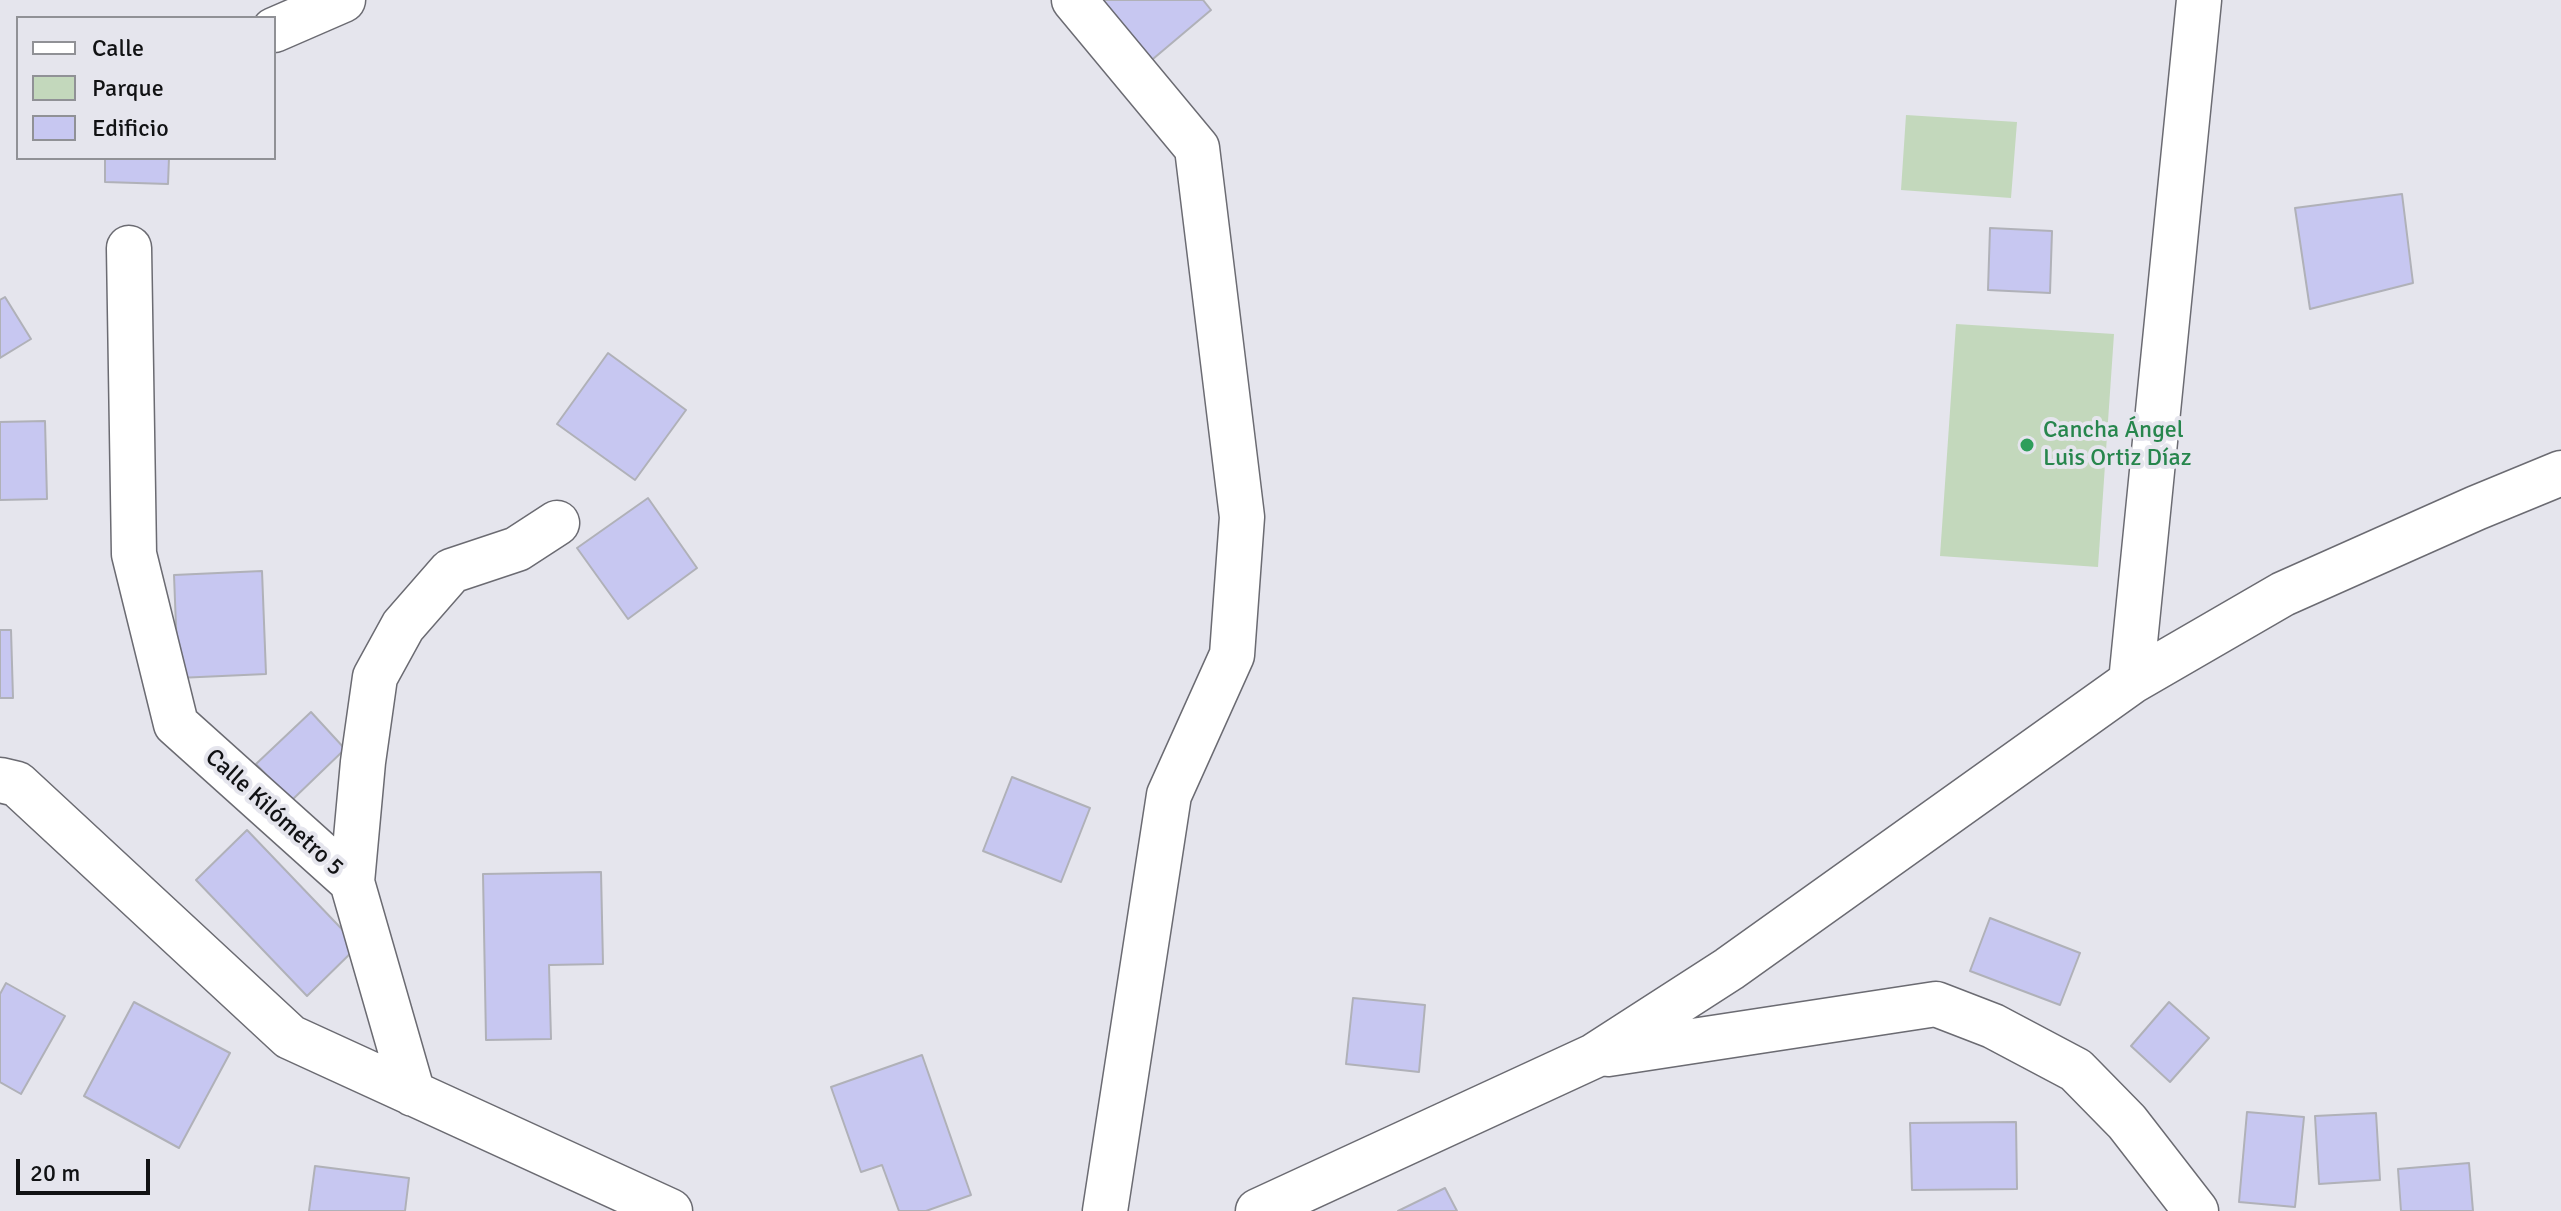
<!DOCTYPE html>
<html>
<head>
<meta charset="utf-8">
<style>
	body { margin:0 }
	#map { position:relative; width:2561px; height:1211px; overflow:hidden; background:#e5e5ed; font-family:Signika,sans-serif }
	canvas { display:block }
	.legend { position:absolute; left:16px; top:16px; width:260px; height:144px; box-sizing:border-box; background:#e5e5ed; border:2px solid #909196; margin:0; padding:10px 14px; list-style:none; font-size:24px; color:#111214 }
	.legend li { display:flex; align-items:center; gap:16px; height:40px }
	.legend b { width:40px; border:2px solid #909196 }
	.scale { position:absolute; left:16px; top:1159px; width:134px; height:36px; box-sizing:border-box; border:4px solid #111214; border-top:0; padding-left:10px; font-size:24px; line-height:28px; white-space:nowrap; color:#111214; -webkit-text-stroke:6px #e5e5ed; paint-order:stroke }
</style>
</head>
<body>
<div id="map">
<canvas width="2561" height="1211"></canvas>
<ul class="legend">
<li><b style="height:10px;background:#fff"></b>Calle</li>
<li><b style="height:22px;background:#c3d8bc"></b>Parque</li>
<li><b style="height:22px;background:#c7c7f1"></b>Edificio</li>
</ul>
<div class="scale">20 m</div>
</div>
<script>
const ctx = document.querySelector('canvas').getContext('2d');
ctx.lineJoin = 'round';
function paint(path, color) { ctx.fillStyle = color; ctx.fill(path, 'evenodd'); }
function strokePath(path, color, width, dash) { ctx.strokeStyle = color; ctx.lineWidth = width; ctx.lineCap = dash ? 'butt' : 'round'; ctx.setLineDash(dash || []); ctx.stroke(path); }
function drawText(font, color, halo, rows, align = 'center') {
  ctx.font = font + ' Signika,sans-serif'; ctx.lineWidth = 8; ctx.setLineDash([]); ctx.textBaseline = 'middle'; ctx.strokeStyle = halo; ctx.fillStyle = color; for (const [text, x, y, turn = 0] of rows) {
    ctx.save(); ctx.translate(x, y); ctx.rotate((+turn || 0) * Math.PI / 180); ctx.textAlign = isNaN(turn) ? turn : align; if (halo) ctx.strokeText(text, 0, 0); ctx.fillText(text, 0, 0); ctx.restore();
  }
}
paint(new Path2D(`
	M1906 115 2017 122 2011 198 1901 190Z
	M1956 324 2114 334 2098 567 1940 556Z`), '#c3d8bc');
const building = new Path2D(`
	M1095 0H1203L1211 10 1147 64Z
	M105 158H169L168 184 105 182Z
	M2402 194 2413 283 2310 309 2295 208Z
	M1990 228 2052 231 2050 293 1988 290Z
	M5 297 31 339 0 358V300Z
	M608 353 686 410 635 480 557 424Z
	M45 421 47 499 0 500V422Z
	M648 498 697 568 628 619 577 548Z
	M262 571 266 674 178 678 174 575Z
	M0 630H11L13 698H0Z
	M311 712 345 749 291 801 256 764Z
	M1012 777 1090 808 1061 882 983 851Z
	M247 830 358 946 307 996 196 880Z
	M601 872 603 964 549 965 551 1039 486 1040 483 874Z
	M1990 918 2080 953 2060 1005 1970 971Z
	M6 983 65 1016 21 1094 0 1082V994Z
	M1353 998 1425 1005 1419 1072 1346 1064Z
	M134 1002 230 1053 179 1148 84 1096Z
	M2169 1002 2209 1038 2170 1082 2131 1046Z
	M922 1055 971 1195 926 1211H899L882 1165 861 1172 831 1087Z
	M2247 1112 2304 1117 2295 1207 2239 1202Z
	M2376 1113 2380 1180 2319 1184 2315 1116Z
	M2016 1122 2017 1189 1912 1190 1910 1123Z
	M2469 1163 2473 1211H2401L2398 1169Z
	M315 1166 409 1178 405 1211H309Z
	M1445 1188 1457 1211H1398Z`);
paint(building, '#c7c7f1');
strokePath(building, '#b0b1b8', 2);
const minor = new Path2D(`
	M1074 0 1197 148 1242 517 1232 655 1169 795 1105 1211
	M274 30 343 0
	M129 248 134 554 176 724 352 882 413 1094
	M2131 682 2199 0
	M0 780 17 784 290 1037 670 1211
	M352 882 363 762 375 677 403 626 451 571 517 549 557 523
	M1608 1054 1936 1004 1993 1026 2076 1070 2127 1122 2196 1211
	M1258 1211 1594 1056 1729 969 2131 682 2283 594 2476 508 2561 473`);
strokePath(minor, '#6b6b72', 47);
strokePath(minor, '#fff', 44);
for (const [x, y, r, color] of [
	[2027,445,8,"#2e9e5b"]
]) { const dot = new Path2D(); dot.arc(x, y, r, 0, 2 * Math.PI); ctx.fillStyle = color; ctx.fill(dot); strokePath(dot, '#e5e5ed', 3); }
drawText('24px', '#27864d', '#e5e5ed', [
	["Cancha Ángel",2043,431],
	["Luis Ortiz Díaz",2043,459]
], 'left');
drawText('24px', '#111214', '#e5e5ed', [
	["Calle Kilómetro 5",274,813,42]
]);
</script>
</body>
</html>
